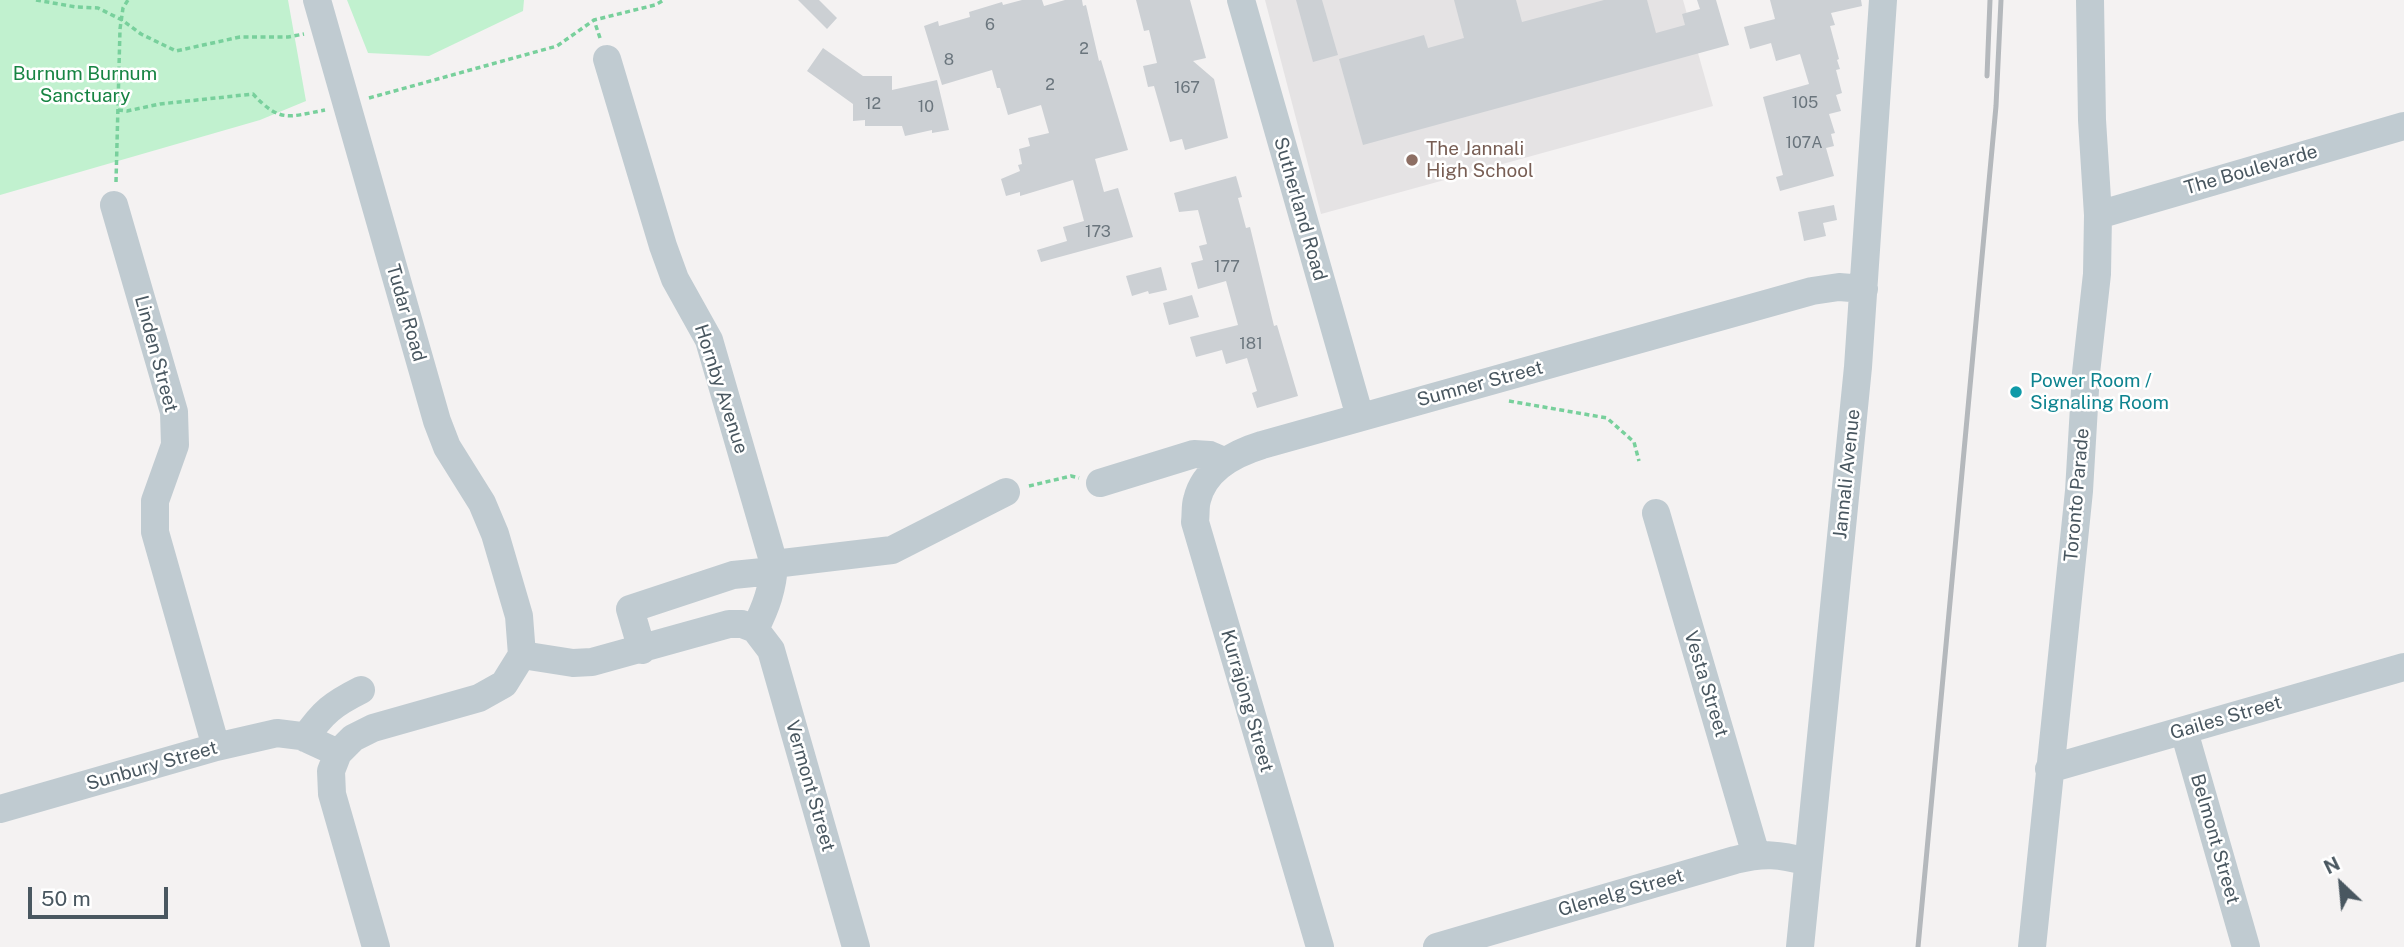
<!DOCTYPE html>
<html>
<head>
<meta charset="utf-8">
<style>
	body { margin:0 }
	#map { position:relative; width:2404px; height:947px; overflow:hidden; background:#f4f2f2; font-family:"Public Sans",sans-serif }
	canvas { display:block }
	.north { position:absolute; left:2306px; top:849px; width:70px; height:70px; -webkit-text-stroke:5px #fff; paint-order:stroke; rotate:334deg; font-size:19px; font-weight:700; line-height:28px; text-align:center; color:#495760 }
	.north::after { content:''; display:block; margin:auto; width:24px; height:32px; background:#495760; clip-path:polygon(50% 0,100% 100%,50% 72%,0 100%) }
	.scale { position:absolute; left:28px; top:887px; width:140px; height:32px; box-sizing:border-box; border:4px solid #495760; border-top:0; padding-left:9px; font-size:21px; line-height:24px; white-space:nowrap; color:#495760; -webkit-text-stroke:5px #fff; paint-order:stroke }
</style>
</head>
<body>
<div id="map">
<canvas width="2404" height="947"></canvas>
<div class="north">N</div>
<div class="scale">50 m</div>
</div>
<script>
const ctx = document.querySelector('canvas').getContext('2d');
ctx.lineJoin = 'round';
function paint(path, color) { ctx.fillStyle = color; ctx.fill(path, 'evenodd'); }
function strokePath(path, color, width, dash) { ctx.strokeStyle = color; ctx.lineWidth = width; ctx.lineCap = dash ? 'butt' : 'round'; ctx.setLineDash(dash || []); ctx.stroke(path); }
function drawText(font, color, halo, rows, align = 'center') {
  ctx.font = font + ' "Public Sans",sans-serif'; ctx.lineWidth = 5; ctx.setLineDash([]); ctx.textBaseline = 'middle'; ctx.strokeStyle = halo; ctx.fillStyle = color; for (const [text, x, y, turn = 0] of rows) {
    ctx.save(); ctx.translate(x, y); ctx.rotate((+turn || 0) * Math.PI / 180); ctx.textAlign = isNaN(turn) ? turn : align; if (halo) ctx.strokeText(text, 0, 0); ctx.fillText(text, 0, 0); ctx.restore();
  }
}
paint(new Path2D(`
	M1265 0H1683L1713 106 1321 214Z`), '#e5e3e4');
paint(new Path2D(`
	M0 0H288L306 101 260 120 0 195Z
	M347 0H524L523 11 429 56 368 53Z`), '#c1f1cf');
paint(new Path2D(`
	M798 0H819L837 18 827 29Z
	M1022 0H1042L1044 6 1065 0H1082L1083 6 1086 5 1099 61 1101 60 1128 150 1095 159 1104 192 1118 188 1133 237 1041 262 1037 250 1067 241 1063 227 1084 221 1073 180 1020 196V192L1006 196 1001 179 1020 171 1018 165 1022 164 1019 149 1030 146 1028 138 1049 133 1041 105 1008 115 1000 88H997L992 70 942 85 924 26 938 21 939 26 970 17 969 12 1002 2 1003 5Z
	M1136 0H1190L1206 58 1193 61 1214 79 1228 138 1185 150 1182 139 1170 142 1154 86 1148 87 1143 66 1157 63 1149 30 1144 31Z
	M1296 0H1322L1338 55 1313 62Z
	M1454 0H1516L1522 22 1604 0H1647L1656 33 1685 25 1682 14 1700 9 1697 0H1716L1729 45 1363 145 1339 59 1424 35 1428 48 1464 38Z
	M1770 0H1861L1862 6 1831 13 1835 25 1830 26 1839 59 1837 60 1840 69 1836 70 1842 93 1836 95 1841 111 1829 114 1835 133 1831 134 1834 146 1826 148 1834 176 1780 191 1776 177 1783 175 1763 97 1809 84 1800 54 1776 61 1771 43 1750 49 1744 27 1775 19Z
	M823 48 863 76H892V90L937 80 949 130 932 133V130L905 136 902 126H865V120L853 121V104L807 71Z
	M1236 176 1242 197 1238 198 1246 228 1250 227 1274 326 1277 325 1298 396 1257 408 1252 393 1257 391 1247 358 1226 364 1222 350 1196 357 1190 337 1238 325 1226 281 1198 289 1191 263 1203 260 1199 246 1207 244 1198 210 1179 212 1174 193Z
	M1834 205 1837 220 1823 223 1826 236 1804 241 1798 212Z
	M1161 267 1167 290 1149 294 1148 291 1132 296 1126 276Z
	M1192 295 1199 317 1169 325 1163 303Z`), '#ccd0d4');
strokePath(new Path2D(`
	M36 0 76 7 98 8 122 20 141 34 176 51 240 37H288L304 34
	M600 38 594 20 655 5 664 0
	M369 98 557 46 594 20
	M118 110 127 111 160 104 253 94C280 123 288 117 325 110
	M116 182 120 29 123 8 128 0
	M1509 401 1607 418 1634 442 1639 461
	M1029 486 1071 476 1079 478`), '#78d09c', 3.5, [5, 3.5]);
strokePath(new Path2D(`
	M317 0 437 421 447 447 482 503 495 534 519 616 522 655 504 684 479 698 373 728 353 738 338 753 331 771 332 794 376 947
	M1241 0 1360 417
	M607 59 663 246 675 279 709 340 774 564
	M114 205 174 412 175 445 155 501V532L216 747
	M2098 215 2404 126
	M1100 483 1194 454 1210 455 1224 461
	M1656 513 1756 855
	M755 629 771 650 856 947
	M642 650 630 609 733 575 773 571
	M522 655 573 663 592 662 729 624H742L755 629C766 607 773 588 774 564L892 550 1006 492
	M2184 731 2246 947
	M305 738C323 712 333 704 361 690
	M2049 769 2404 667
	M0 809 216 747 277 733 301 736 338 753
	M1320 947 1195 522C1196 515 1195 506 1197 500 1204 469 1236 453 1262 445L1812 291 1839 287 1864 289
	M1437 947 1735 860C1764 853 1779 854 1807 862
	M1800 947 1858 367 1883 0
	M2032 947 2079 491 2086 373 2097 274 2098 215 2092 120 2090 0`), '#c0cbd1', 28);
strokePath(new Path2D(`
	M1987 76 1990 0
	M1918 947 1996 106 2001 0`), '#b4b8bc', 5);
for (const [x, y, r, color] of [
	[1412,160,7,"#8d6e63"],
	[2016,392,7,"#0f9aa8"]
]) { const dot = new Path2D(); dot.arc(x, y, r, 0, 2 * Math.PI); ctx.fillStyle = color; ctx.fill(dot); strokePath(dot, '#fff', 2.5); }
drawText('16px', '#6a757d', null, [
	["6",990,25],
	["2",1084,49],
	["8",949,60],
	["2",1050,85],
	["167",1187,88],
	["105",1805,103],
	["12",873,104],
	["10",926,107],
	["107A",1804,143],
	["173",1098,232],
	["177",1227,267],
	["181",1251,344]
]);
drawText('19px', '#178443', '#fff', [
	["Burnum Burnum",85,74],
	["Sanctuary",85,96]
]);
drawText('19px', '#785e54', '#fff', [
	["The Jannali",1426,149],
	["High School",1426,171]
], 'left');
drawText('19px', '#495760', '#fff', [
	["The Boulevarde",2251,170,-16],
	["Sutherland Road",1300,209,74],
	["Tudar Road",406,313,74],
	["Linden Street",156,354,75],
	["Sumner Street",1480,384,-15],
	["Hornby Avenue",721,389,72],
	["Jannali Avenue",1847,474,-84],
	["Toronto Parade",2077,495,-85],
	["Vesta Street",1706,684,73],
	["Kurrajong Street",1247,701,74],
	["Gailes Street",2226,718,-16],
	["Sunbury Street",152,766,-16],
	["Vermont Street",810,786,74],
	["Belmont Street",2215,839,74],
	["Glenelg Street",1621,893,-16]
]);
drawText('19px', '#0d838f', '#fff', [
	["Power Room /",2030,381],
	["Signaling Room",2030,403]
], 'left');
</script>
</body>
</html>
